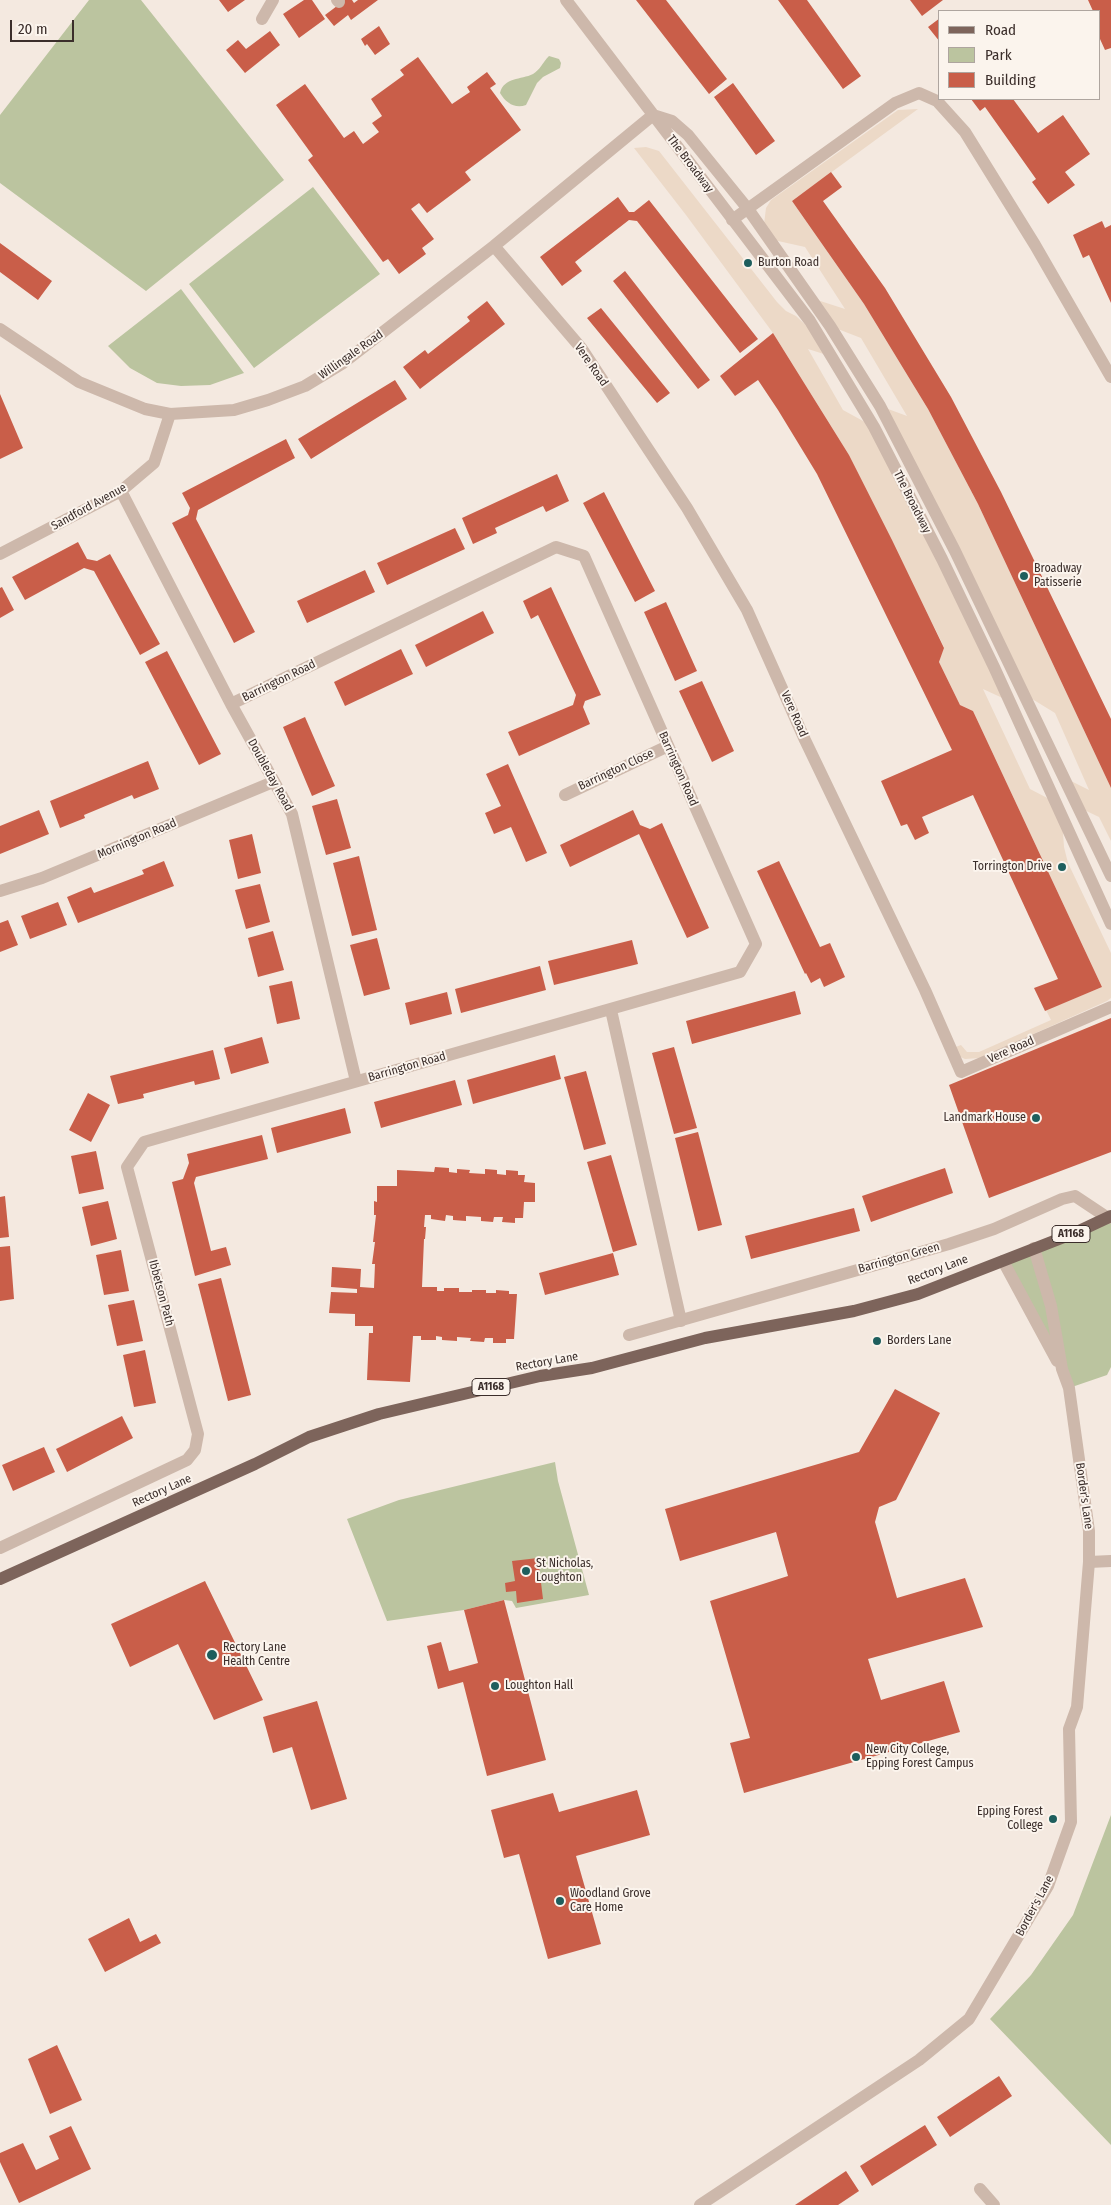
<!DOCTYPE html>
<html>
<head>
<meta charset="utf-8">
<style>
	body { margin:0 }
	#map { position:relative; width:1111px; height:2205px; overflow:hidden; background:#f4e9e0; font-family:"Fira Sans Condensed",sans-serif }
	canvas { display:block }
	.legend { position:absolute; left:938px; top:10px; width:162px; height:90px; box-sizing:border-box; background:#fbf4ed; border:1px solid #aea59f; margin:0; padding:6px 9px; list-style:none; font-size:15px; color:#3b2e2b }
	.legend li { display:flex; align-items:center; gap:10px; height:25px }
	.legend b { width:25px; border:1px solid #aea59f }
	.scale { position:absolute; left:10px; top:20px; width:64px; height:22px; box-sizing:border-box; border:2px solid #3b2e2b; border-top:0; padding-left:6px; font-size:15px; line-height:18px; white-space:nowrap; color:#3b2e2b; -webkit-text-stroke:4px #fbf4ed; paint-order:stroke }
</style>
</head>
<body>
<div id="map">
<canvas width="1111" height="2205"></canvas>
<ul class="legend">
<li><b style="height:6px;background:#7d645b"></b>Road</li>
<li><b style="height:14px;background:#bbc49f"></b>Park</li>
<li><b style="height:14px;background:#c95e49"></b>Building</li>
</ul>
<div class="scale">20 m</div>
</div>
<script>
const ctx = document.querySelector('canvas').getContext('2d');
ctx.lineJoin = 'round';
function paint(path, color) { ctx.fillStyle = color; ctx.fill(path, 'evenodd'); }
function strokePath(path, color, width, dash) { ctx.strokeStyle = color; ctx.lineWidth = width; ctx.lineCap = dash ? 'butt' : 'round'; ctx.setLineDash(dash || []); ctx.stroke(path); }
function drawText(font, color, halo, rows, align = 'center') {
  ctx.font = font + ' "Fira Sans Condensed",sans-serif'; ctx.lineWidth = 4; ctx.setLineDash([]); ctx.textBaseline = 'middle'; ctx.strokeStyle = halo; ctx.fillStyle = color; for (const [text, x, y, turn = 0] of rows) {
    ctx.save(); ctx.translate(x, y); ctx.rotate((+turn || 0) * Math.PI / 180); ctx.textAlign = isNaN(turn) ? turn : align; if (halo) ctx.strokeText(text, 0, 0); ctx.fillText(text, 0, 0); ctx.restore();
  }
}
paint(new Path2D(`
	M89 0H141L284 180 146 291 0 183V115Z
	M549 56 559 59 561 63 560 68 543 77 537 83 526 105C515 109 506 103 500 93 504 77 521 80 533 74 540 70 543 62 549 56Z
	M313 187 380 274 254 368 189 284Z
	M181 289 244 373 210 385 181 386 157 383 130 368 108 346Z
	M1111 1216V1367L1107 1375 1069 1388 1003 1261Z
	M555 1462 558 1481 589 1595 516 1608 512 1601 504 1600 464 1610 387 1621 347 1519 399 1500Z
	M1111 1815V2145L990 2019 1031 1975 1073 1915Z`), '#bbc49f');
paint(new Path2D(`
	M918 109 792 201 864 304 928 409 978 504 1111 788V841L1099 817 1078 807 1063 777 1089 790 1055 713 1024 694 880 406 907 416 861 338 830 326 811 298 845 309 805 247 769 239 764 224 766 208 771 200 898 110Z
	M646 147 659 151 777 302 786 311 796 316 812 331 830 356 808 349 843 410 874 427 1009 701 983 689 1030 789 1055 802 1062 818 1064 847 1068 863 1111 953V998L1107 1001 980 1058 965 1059 956 1055 953 1048 961 1045 967 1052H979L1051 1020 1046 1010 1102 987 973 711 960 705 939 662 944 647 849 455 773 333 686 215 634 148Z`), '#ecd9c7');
paint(new Path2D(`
	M219 0H245L228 12Z
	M304 0H312L325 19 299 38 283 14Z
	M345 0H352L354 3 358 0H378L351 20 348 15 334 26 325 15Z
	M636 0H666L727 79 709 94Z
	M778 0H807L861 76 843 89Z
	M910 0H943L922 16Z
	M1088 0H1111V48L1105 50 1100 39V11H1093Z
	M940 18V42L928 27Z
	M379 26 390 44 375 55 367 44 365 46 361 39Z
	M270 31 280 45 245 73 226 50 238 40 246 49Z
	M418 57 452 104 470 92 467 87 487 72 496 84 490 88 521 130 465 172 471 180 427 213 419 203 411 209 434 239 422 248 426 254 399 274 388 259 383 262 308 160 313 156 276 105 305 84 344 138 354 131 363 144 379 132 372 123 382 116 371 99 404 75 400 70Z
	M733 83 775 141 756 155 714 97Z
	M971 99H1013L1038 133 1063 115 1090 154 1065 172 1075 185 1048 204 1032 182 1036 179 985 107 980 111Z
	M831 172 842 187 823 201 885 288 951 397 1001 492 1111 719V788L978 504 928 409 864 304 792 201Z
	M618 197 629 212H634L649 200 758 339 740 353 637 221 629 220 575 262 582 271 562 286 540 257Z
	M1102 221 1105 228 1111 225V303L1089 255 1083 258 1073 235Z
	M0 243 52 281 38 300 0 272Z
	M625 271 710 380 698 389 613 281Z
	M487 301 505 324 420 389 403 367 425 350 428 354 470 321 467 317Z
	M601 308 670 393 657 403 587 318Z
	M773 333 849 455 892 540 944 648 939 662 960 705 973 711 1102 987 1045 1011 1034 988 1058 979 973 795 922 817 929 833 915 840 907 824 901 826 881 781 952 750 817 474 778 410 758 380 735 396 720 376Z
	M395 380 407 399 311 459 298 439Z
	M0 394 23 448 0 459Z
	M286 439 295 458 198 510 196 519 255 632 234 643 172 523 188 515 190 508 182 493Z
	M557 474 569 501 546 512 543 506 495 528 497 533 473 544 462 518Z
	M604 492 655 591 635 602 583 503Z
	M455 528 465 549 387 585 377 563Z
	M78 542 87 559 97 561 110 554 160 644 140 655 94 571 84 568 25 600 12 577Z
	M365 570 375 592 307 623 297 601Z
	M2 587 14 610 0 618V588Z
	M551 587 601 695 585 701 583 707 590 724 519 756 508 732 573 705 576 695 538 615 531 619 523 601Z
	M666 602 697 671 675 681 644 612Z
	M483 611 494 633 426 667 415 645Z
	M401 649 413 674 345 706 334 682Z
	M167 651 221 754 199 765 145 662Z
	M702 681 734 751 712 762 679 691Z
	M305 717 335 786 312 796 283 727Z
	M148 761 159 789 134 799 132 795 84 815 85 818 60 828 50 801Z
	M508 764 547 853 526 862 511 827 494 834 485 813 501 806 486 774Z
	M337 799 351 848 326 855 312 806Z
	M39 810 49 834 0 854V826Z
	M633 810 640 825 650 829 662 823 709 928 687 938 639 834 570 867 560 845Z
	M252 834 261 873 238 879 229 840Z
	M359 856 377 930 352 936 333 863Z
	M164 861 174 886 78 923 67 897 91 887 94 893 144 874 142 870Z
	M779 861 820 947 830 943 845 977 824 987 820 978 811 983 806 973 805 974 757 871Z
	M260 884 270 922 246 929 235 890Z
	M58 902 67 925 30 939 21 916Z
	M8 920 18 945 0 952V923Z
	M273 931 284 970 258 977 248 938Z
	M377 938 390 989 364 996 350 945Z
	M632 940 638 964 554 985 548 961Z
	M540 966 546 990 461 1013 455 989Z
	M292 981 300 1019 277 1024 269 986Z
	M795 991 801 1014 692 1044 686 1021Z
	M447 992 452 1014 410 1025 405 1003Z
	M1111 1018V1152L989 1198 949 1085Z
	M262 1037 269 1063 231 1074 224 1048Z
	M674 1047 697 1128 674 1134 652 1053Z
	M213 1050 220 1079 195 1085 194 1081 143 1094 144 1098 118 1104 110 1076Z
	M555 1055 561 1079 473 1104 467 1080Z
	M586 1071 606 1144 584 1150 564 1077Z
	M455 1080 462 1105 381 1128 374 1102Z
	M88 1093 110 1105 91 1142 69 1130Z
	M345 1108 351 1133 277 1153 271 1128Z
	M698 1132 722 1225 698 1231 675 1138Z
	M262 1135 268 1159 196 1177 194 1183 211 1251 226 1247 231 1265 195 1276 172 1182 183 1179 189 1163 187 1154Z
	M96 1151 104 1189 79 1194 71 1156Z
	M611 1155 637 1245 613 1252 587 1162Z
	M435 1167 449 1168V1172L457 1173V1169L470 1170 469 1173 485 1174V1169L497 1170V1174L506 1175V1170L518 1171V1175H525L524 1182 535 1183V1202H524L523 1218H515V1223L502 1222 503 1217H494L493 1222 481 1221V1217L466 1216V1221L453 1220V1216L446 1215 445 1221 431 1219V1215H425L424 1227H426L425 1239H424L422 1287H437V1291H444V1288H459V1292H472V1290H486V1293H496V1290L509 1291V1294H517L514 1339H506V1343H493V1338H485L484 1342 470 1341 471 1338 457 1337V1341L442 1340V1337L436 1336V1340H421V1336H413L410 1382 367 1380 369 1333H373V1326H355V1314L329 1313 331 1292 357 1293V1289L331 1287 332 1267 361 1269 360 1287 374 1288 375 1264H372L375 1242H373L376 1215H374V1201L377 1202V1186H397V1170L434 1172Z
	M945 1168 953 1193 871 1222 862 1196Z
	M5 1196 9 1237 0 1238V1197Z
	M108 1201 117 1239 91 1246 82 1207Z
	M854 1208 860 1231 751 1259 745 1236Z
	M10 1246 14 1299 0 1301V1247Z
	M121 1250 129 1291 104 1295 96 1255Z
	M613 1253 619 1275 545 1295 539 1273Z
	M221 1278 251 1395 228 1401 198 1284Z
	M134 1300 143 1341 117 1346 108 1305Z
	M145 1350 156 1403 134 1407 123 1355Z
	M895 1389 940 1413 896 1500 879 1507 875 1522 897 1598 965 1578 983 1627 868 1659 881 1700 944 1681 960 1732 744 1793 730 1743 750 1738 710 1601 788 1576 776 1532 680 1561 665 1509 859 1452Z
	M122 1416 133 1438 67 1472 56 1449Z
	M44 1447 55 1472 13 1491 2 1465Z
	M538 1558 543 1599 517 1603 516 1591 506 1592 505 1583 515 1581 512 1561Z
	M205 1581 263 1700 214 1720 178 1644 130 1667 111 1624Z
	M504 1600 546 1760 487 1776 463 1682 438 1689 427 1646 441 1642 449 1671 478 1663 464 1610Z
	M317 1701 347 1799 311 1810 292 1747 273 1753 263 1717Z
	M637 1790 650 1835 576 1856 601 1944 548 1959 519 1854 504 1858 491 1810 553 1793 559 1812Z
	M129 1918 140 1942 156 1934 161 1943 105 1972 88 1939Z
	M57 2045 82 2100 50 2114 28 2059Z
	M999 2076 1012 2096 950 2137 937 2117Z
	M925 2125 937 2145 872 2186 860 2166Z
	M71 2126 91 2169 19 2203 0 2162V2153L23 2143 36 2170 59 2159 49 2136Z
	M846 2171 859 2191 838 2205H795Z`), '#c95e49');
strokePath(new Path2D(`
	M337 0 339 2
	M566 0 810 321 874 427 942 559 994 667 1111 924
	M262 19 273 0
	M653 115 672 121 688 135 748 209 830 326 880 406 955 551 1111 876
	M732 220 895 103 919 93 937 101 965 132 1035 245 1111 377
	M494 246 582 349 687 508 747 610 805 740 925 990 961 1072 1111 1007
	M0 329 79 382 145 409 170 414 234 410 268 400 305 386 343 363 494 246 653 115
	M121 491 231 704 292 814 356 1081
	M0 554 121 491 154 463 170 414
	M565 795 668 746
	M0 891 42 878 273 782
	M611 1010 681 1321
	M629 1335 949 1244 994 1229 1062 1199 1075 1196 1108 1218
	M0 1548 187 1460 195 1450 198 1434 127 1167 144 1142 740 972 756 944 584 556 556 547 231 704
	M1089 1562 1111 1561
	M980 2189 994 2205`), '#cdb8ab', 12);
strokePath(new Path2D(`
	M1003 1261 1057 1361
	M700 2205 919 2060 969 2019 1048 1886 1071 1822 1069 1729 1077 1707 1089 1562V1531L1069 1388 1062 1369 1051 1306 1034 1248`), '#cdb8ab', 12);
strokePath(new Path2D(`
	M0 1579 255 1464 309 1437 379 1414 540 1376 592 1368 705 1338 854 1311 918 1294 1077 1232 1111 1216`), '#7d645b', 12);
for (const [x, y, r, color] of [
	[748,263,5,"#1e5e5d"],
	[1024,576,5,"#1e5e5d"],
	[1062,867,5,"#1e5e5d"],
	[1036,1118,5,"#1e5e5d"],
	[877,1341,5,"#1e5e5d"],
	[526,1571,5,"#1e5e5d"],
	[212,1655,6,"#1e5e5d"],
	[495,1686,5,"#1e5e5d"],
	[856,1757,5,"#1e5e5d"],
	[1053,1819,5,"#1e5e5d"],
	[560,1901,5,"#1e5e5d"]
]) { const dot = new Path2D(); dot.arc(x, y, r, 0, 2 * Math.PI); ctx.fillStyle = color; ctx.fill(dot); strokePath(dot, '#fbf4ed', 2); }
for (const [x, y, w] of [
	[1071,1234,38],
	[491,1387,38]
]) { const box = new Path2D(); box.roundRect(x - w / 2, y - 8.5, w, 17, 4); ctx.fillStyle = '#fbf4ed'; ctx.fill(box); strokePath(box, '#3b2e2b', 1); }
drawText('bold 11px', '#3b2e2b', null, [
	["A1168",1071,1234],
	["A1168",491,1387]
]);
drawText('12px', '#3b2e2b', '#fbf4ed', [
	["The Broadway",690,164,53],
	["Willingale Road",351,355,-35],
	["Vere Road",591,365,55],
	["The Broadway",912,502,63],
	["Sandford Avenue",89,507,-29],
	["Barrington Road",279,681,-26],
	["Vere Road",794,714,66],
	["Barrington Road",678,769,66],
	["Barrington Close",616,770,-25],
	["Doubleday Road",270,775,61],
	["Mornington Road",137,839,-23],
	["Vere Road",1011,1050,-24],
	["Barrington Road",407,1067,-16],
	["Barrington Green",899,1258,-16],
	["Rectory Lane",938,1270,-21],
	["Ibbetson Path",161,1293,75],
	["Rectory Lane",547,1362,-10],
	["Rectory Lane",162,1491,-24],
	["Border's Lane",1084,1496,82],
	["Border's Lane",1035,1906,-62]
]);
drawText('12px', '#3b2e2b', '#fbf4ed', [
	["Burton Road",758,263],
	["Broadway",1034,569],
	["Patisserie",1034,583],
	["Torrington Drive",1052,867,"right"],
	["Landmark House",1026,1118,"right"],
	["Borders Lane",887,1341],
	["St Nicholas,",536,1564],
	["Loughton",536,1578],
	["Rectory Lane",223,1648],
	["Health Centre",223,1662],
	["Loughton Hall",505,1686],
	["New City College,",866,1750],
	["Epping Forest Campus",866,1764],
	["Epping Forest",1043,1812,"right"],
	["College",1043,1826,"right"],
	["Woodland Grove",570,1894],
	["Care Home",570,1908]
], 'left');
</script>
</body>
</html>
